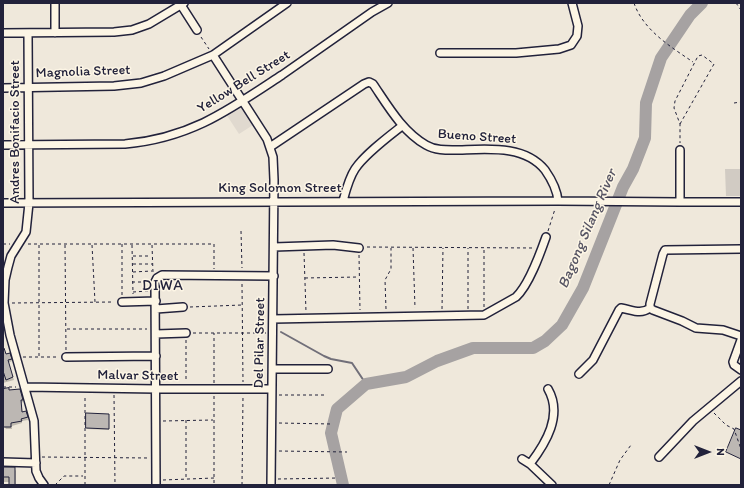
<!DOCTYPE html>
<html>
<head>
<meta charset="utf-8">
<style>
	body { margin:0 }
	#map { position:relative; width:744px; height:488px; overflow:hidden; background:#efe8db; font-family:Itim,sans-serif }
	canvas { display:block }
	.frame { position:absolute; inset:0; border:4px solid #22223b; pointer-events:none }
	.north { position:absolute; left:688px; top:432px; width:40px; height:40px; -webkit-text-stroke:3px #fcf5e5; paint-order:stroke; rotate:90deg; font-size:11px; font-weight:700; line-height:16px; text-align:center; color:#22223b }
	.north::after { content:''; display:block; margin:auto; width:14px; height:18px; background:#22223b; clip-path:polygon(50% 0,100% 100%,50% 72%,0 100%) }
</style>
</head>
<body>
<div id="map">
<canvas width="744" height="488"></canvas>
<div class="frame"></div>
<div class="north">N</div>
</div>
<script>
const ctx = document.querySelector('canvas').getContext('2d');
ctx.lineJoin = 'round';
function paint(path, color) { ctx.fillStyle = color; ctx.fill(path, 'evenodd'); }
function strokePath(path, color, width, dash) { ctx.strokeStyle = color; ctx.lineWidth = width; ctx.lineCap = dash ? 'butt' : 'round'; ctx.setLineDash(dash || []); ctx.stroke(path); }
function drawText(font, color, halo, rows, align = 'center') {
  ctx.font = font + ' Itim,sans-serif'; ctx.lineWidth = 3; ctx.setLineDash([]); ctx.textBaseline = 'middle'; ctx.strokeStyle = halo; ctx.fillStyle = color; for (const [text, x, y, turn = 0] of rows) {
    ctx.save(); ctx.translate(x, y); ctx.rotate((+turn || 0) * Math.PI / 180); ctx.textAlign = isNaN(turn) ? turn : align; if (halo) ctx.strokeText(text, 0, 0); ctx.fillText(text, 0, 0); ctx.restore();
  }
}
paint(new Path2D(`
	M240 105 253 125 239 134 226 114Z`), '#e0d9cf');
paint(new Path2D(`
	M725 169H741V196H726Z`), '#d1cbc3');
paint(new Path2D(`
	M3 355 11 356 12 361 8 363 14 380 3 383Z
	M3 389 21 393 23 402 21 403 23 413 27 415 28 420 22 421V423L12 426V429H6L4 426Z
	M87 414 109 415V430L87 429Z
	M14 468 16 471V484L18 485H10V482H3V471Z`), '#0003');
strokePath(new Path2D(`
	M281 332 324 356 331 359 352 363 366 384`), '#716f79', 2);
strokePath(new Path2D(`
	M343 485 331 433 337 409 366 384 406 377 437 361 473 348H533L545 341 562 325 583 288 623 187 633 169 645 138 646 103 661 58 690 15 702 3`), '#a6a2a2', 12);
const building = new Path2D(`
	M3 348H4L6 354 10 353 12 359 8 360 13 377 6 380 3 371Z
	M9 388V390L20 389 23 400H21L22 412 26 411 28 417 21 419 22 421 11 423V427H3V389Z
	M86 413 109 414V429L86 428Z
	M736 428 741 430V459L726 452Z
	M3 467H15V485H9V477H3Z`);
paint(building, '#bcb7b3');
strokePath(building, '#22223b', 1);
const minor = new Path2D(`
	M181 5 197 30
	M3 33 114 32 132 30 149 24 184 3
	M28 33 29 203 26 232 11 256 8 267 5 280 4 303 10 335 34 421 36 471 39 478 44 485
	M55 33V3
	M440 53H516L559 49 571 45 577 36 578 26 572 3
	M213 55 267 139 273 157 274 180 271 485
	M3 88 114 86 141 83 164 76 213 55 287 3
	M3 145 125 144C191 138 229 110 282 75 312 54 342 33 372 12L388 3
	M270 147 364 84 369 82 373 84C388 106 402 131 426 145 436 151 449 150 459 150 488 149 525 145 545 170 552 180 557 189 558 201
	M680 150V202
	M343 201C346 190 349 178 355 169 365 154 388 137 402 126
	M3 203 558 201 680 202H741
	M274 247 333 245 359 248
	M122 302 156 301
	M650 308V304L663 254 665 250 741 249
	M650 308 653 310 682 321 696 328 723 330 741 336
	M156 309 183 307
	M273 319 484 315 516 297C529 285 540 254 546 237
	M156 334 186 333
	M741 340 733 362 734 365 741 370
	M66 357 156 356
	M273 369H328
	M579 374 593 360 619 310 621 308C633 310 640 315 650 308
	M26 387 156 389H272
	M659 457 693 421 741 381
	M522 459 530 464 552 485
	M3 462 36 463
	M530 464C546 443 563 415 548 389
	M156 485 155 282 157 278 162 275 274 276`);
strokePath(minor, '#22223b', 10);
strokePath(new Path2D(`
	M634 3C643 30 671 47 693 62
	M736 3 741 10
	M201 37 209 49
	M734 103 741 102
	M680 124 714 64 702 55 698 56 675 101 674 108 680 124V143
	M241 231 242 268
	M548 231 555 209
	M3 244H10
	M28 244H214V269
	M122 244V295
	M39 245V356
	M65 245 66 350
	M92 245 95 302
	M132 245 133 294
	M152 245 153 273
	M367 247 534 248
	M413 248 415 308
	M304 253 306 312
	M359 255 360 310
	M133 256H151
	M133 264H152
	M133 272 152 271
	M305 278 358 277
	M132 282H147
	M242 284 243 382
	M133 292 148 291
	M12 303 114 302
	M190 307 242 305
	M484 307V248
	M386 309 385 280 391 269V248
	M442 309 443 248
	M468 309V248
	M67 329H147
	M193 333H266
	M186 340V382
	M23 357H59
	M214 383V333
	M3 387H16
	M114 395 115 485
	M279 395H326
	M214 396V485
	M714 413 726 425 734 429 741 449
	M186 420V479
	M163 421 213 420
	M279 423 331 424
	M279 451 347 452
	M42 457 149 458
	M278 479 338 478
	M163 480 214 478
	M55 485 64 476H83
	M85 485V395
	M242 485 243 396
	M609 485 620 460 631 445`), '#22223b', 1, [3, 3]);
strokePath(minor, '#fcf5e5', 7);
drawText('14px', '#22223b', '#fcf5e5', [
	["Magnolia Street",83,72,-2],
	["Yellow Bell Street",244,82,-32],
	["Andres Bonifacio Street",15,132,-90],
	["Bueno Street",477,137,4],
	["King Solomon Street",280,188],
	["Del Pilar Street",260,343,-89],
	["Malvar Street",138,376,1]
]);
drawText('italic 15px', '#575564', '#fcf5e5', [
	["Bagong Silang River",588,229,-67]
]);
ctx.letterSpacing = '1px';
drawText('15px', '#22223b', '#fcf5e5', [
	["DIWA",163,286]
]);
ctx.letterSpacing = '0px';
</script>
</body>
</html>
